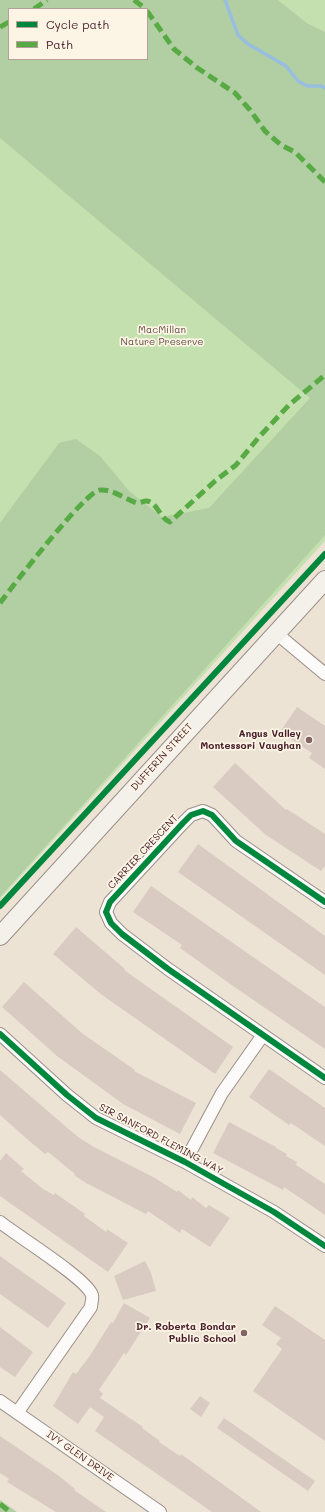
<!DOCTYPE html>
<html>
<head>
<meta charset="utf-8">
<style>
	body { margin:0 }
	#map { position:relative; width:325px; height:1512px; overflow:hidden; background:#ece3d5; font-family:Mali,sans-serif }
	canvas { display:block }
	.legend { position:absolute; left:8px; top:8px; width:140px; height:52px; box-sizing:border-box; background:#fcf5e5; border:1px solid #b59f9b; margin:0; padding:5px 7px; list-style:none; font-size:12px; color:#4a1f2b }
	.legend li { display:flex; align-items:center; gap:8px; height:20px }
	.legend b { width:20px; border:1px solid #b59f9b }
</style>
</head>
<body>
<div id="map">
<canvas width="325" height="1512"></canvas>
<ul class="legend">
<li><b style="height:5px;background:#00873e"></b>Cycle path</li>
<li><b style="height:5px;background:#57aa44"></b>Path</li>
</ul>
</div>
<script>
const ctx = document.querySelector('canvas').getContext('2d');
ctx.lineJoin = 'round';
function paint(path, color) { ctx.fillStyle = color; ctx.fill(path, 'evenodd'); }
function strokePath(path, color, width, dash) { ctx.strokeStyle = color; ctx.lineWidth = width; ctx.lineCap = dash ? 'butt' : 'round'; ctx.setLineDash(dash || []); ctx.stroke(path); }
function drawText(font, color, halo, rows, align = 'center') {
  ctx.font = font + ' Mali,sans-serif'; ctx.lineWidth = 3.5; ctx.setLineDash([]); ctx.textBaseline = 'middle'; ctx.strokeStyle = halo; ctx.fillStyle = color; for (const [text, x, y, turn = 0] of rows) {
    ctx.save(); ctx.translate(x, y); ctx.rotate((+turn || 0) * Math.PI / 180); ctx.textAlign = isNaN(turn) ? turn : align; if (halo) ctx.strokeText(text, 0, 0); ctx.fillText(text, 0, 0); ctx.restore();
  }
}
paint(new Path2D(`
	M0 0H160L325 131V541L0 899ZM9 9H147V59H9Z
	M278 0H325V32L307 23Z`), '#c4e0af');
paint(new Path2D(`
	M0 0H278L307 23 325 32V535L0 897V523L59 443 76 439 100 456 129 491 162 517 209 508 310 398 0 138ZM9 9H147V59H9Z
	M0 1500 17 1512H0Z`), '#b2cea3');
strokePath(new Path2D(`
	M225 0 238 35 248 44 286 66 298 81 307 86H321L325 88`), '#97bddf', 3.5);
paint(new Path2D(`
	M297 707 325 726V769L309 758 312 753 280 732Z
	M235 763 286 810 287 809 325 834V866L321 871 266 835 213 787Z
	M198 844 325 936V975L178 872Z
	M151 886 325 1007V1049L233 986 180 948 182 945 133 912Z
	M76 927 125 969 124 970 233 1047 215 1074 102 995 53 954Z
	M24 982 83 1034 135 1070 134 1071 196 1103 180 1134 123 1104 57 1056 2 1007Z
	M269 1069 325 1108V1146L291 1123 289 1125 249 1097Z
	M0 1070 78 1137 94 1147 155 1178 177 1192 178 1190 191 1200 192 1197 206 1208 209 1205 230 1218 210 1247 182 1229 180 1233 148 1211 146 1214 86 1183 74 1175 75 1174 48 1152 45 1154 27 1139 0 1115Z
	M229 1122 276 1147V1148L287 1154 286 1156 297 1162 296 1165 325 1184V1215L284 1187 283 1190 213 1153Z
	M6 1153 24 1169 21 1171 43 1189 54 1195 55 1193 85 1214 84 1216 106 1232 107 1229 128 1243 108 1272 0 1196V1161Z
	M0 1256 66 1303 48 1328 0 1294Z
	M145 1261 151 1273 156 1291 123 1300 114 1276Z
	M124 1303 150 1318 126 1355 124 1353 99 1390 103 1394 100 1398 143 1427 142 1428 160 1441 159 1442 180 1456 181 1454 261 1512H212L95 1431 104 1417 90 1407 78 1424 53 1406 73 1372 76 1374 89 1357 111 1322 113 1323Z
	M275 1306 325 1340V1441L253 1391 282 1349 276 1344 281 1338 262 1325Z
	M0 1327 33 1352 15 1377 0 1367Z
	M200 1396 210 1403 201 1417 190 1409Z
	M224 1418 315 1481 308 1491 217 1428Z
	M0 1436 59 1476 75 1489 74 1490 106 1512H56L7 1482 9 1479 0 1473Z`), '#d9cbc1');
const minor = new Path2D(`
	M276 633 325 674
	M325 902 236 841 212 815 203 811 191 815 183 823 110 902 106 912 111 923 122 934 168 969 325 1078
	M0 1034 67 1095 96 1118 185 1162 274 1212 325 1246
	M185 1162 222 1093 263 1035
	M0 1222C17 1236 86 1278 92 1295 93 1298 91 1304 91 1307L17 1413
	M0 1401 160 1512`);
const secondary = new Path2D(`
	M0 936 325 580`);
strokePath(minor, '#9a8f8a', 14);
strokePath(secondary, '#9a8f8a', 20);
strokePath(minor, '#fcfbf9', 12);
strokePath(secondary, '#f4f1ea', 18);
strokePath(new Path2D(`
	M134 0 146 9
	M34 9 47 0
	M147 11 174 49 196 67 235 93 250 110 265 131 281 145 295 152 325 182
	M0 27 9 22
	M0 603C12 587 86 490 100 490 113 489 125 499 137 503 141 503 143 501 146 501 157 501 160 519 170 522L215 481 236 465 259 437 289 405 325 375
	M0 1504 10 1512`), '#57aa44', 5, [10, 5]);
strokePath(new Path2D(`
	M325 902 236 841 212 815 203 811 191 815 183 823 110 902 106 912 111 923 122 934 168 969 325 1078
	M0 906 325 554
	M0 1034 67 1095 96 1118 185 1162 274 1212 325 1246`), '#00873e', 6);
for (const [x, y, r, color] of [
	[309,740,4,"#836466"],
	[244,1333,4,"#836466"]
]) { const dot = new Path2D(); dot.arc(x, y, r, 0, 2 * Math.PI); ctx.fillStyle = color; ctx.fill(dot); strokePath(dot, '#fcf5e5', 1.5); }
drawText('10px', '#604e44', '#fcf5e5', [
	["MacMillan",162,330],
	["Nature Preserve",162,342]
]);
drawText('bold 10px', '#4a1f2b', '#fcf5e5', [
	["Angus Valley",301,734],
	["Montessori Vaughan",301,746],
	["Dr. Roberta Bondar",236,1327],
	["Public School",236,1339]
], 'right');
drawText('10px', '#4a1f2b', '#fcf5e5', [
	["DUFFERIN STREET",162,757,-48],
	["CARRIER CRESCENT",143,852,-47],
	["SIR SANFORD FLEMING WAY",161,1139,28],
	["IVY GLEN DRIVE",80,1456,35]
]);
</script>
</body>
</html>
